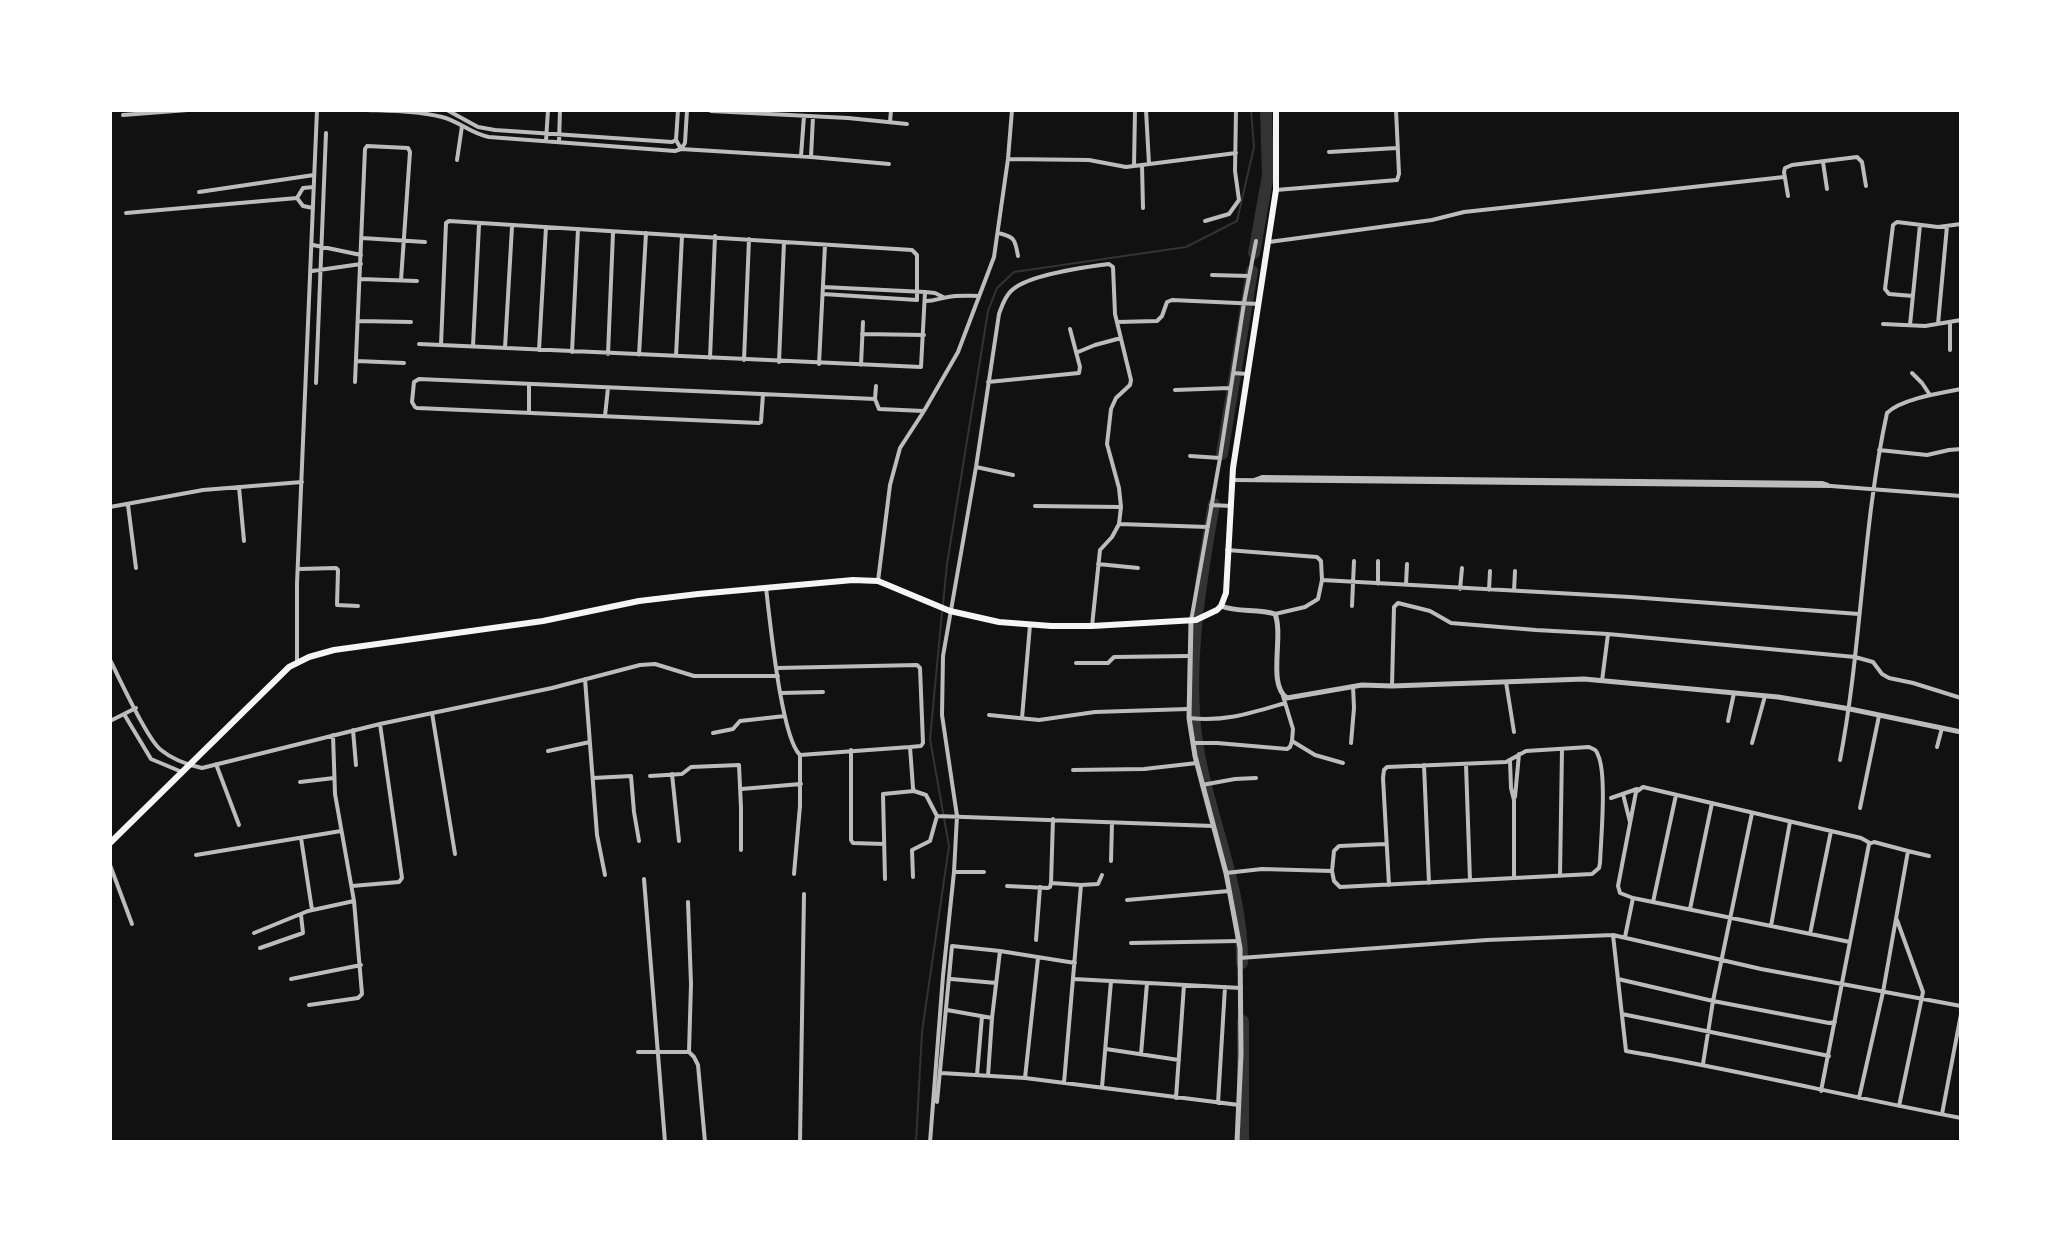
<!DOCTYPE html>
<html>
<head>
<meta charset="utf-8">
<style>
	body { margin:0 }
	#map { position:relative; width:2071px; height:1252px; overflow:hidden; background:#111; font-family:Overpass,sans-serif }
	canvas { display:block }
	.frame { position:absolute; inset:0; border:112px solid #fff; pointer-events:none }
</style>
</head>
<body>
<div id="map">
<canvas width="2071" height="1252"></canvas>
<div class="frame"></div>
</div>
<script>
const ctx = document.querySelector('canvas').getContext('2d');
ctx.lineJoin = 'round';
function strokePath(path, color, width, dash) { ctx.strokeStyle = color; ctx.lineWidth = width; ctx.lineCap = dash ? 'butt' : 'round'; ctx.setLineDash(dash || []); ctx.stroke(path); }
strokePath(new Path2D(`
	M943 605 947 564 988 311 997 288 1014 272 1186 247 1237 221 1254 147 1251 110
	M916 1142 922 1032 949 846 930 739 942 612`), '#333', 2);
strokePath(new Path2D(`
	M1254 253 1268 175 1266 110
	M1222 454 1252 271
	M1214 504C1201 579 1187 659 1196 735 1206 812 1243 885 1242 963
	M1243 1142V1021`), '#333', 12);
strokePath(new Path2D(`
	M367 110C393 111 417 111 442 117 459 121 471 134 489 137L675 151 681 149 685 143 687 110
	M447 110 478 127 495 130 672 142 676 140
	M678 110 676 140 681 149 811 157 889 164
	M1146 110 1149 164
	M711 111 848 118 907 124
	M123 115 188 110
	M890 122 891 110
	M546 141 548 110
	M559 142 560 110
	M1329 152 1397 148
	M801 156 804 116
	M811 157 813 117
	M1008 159 1089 160 1126 167 1236 153
	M457 160 462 126
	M1823 162 1827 189
	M1142 165 1143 208
	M1134 166 1135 110
	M1276 190 1397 180 1399 174 1396 110
	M199 192 314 175
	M1788 196 1784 172 1785 168 1792 165 1857 157 1862 162 1866 186
	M297 198 303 188 314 187
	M126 213 297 198 303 206 313 208
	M1205 221 1229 214 1239 200 1235 171 1236 110
	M998 233C1015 237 1015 239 1018 256
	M362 238 425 242
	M1269 242 1432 220 1464 212 1784 177
	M313 245 361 255
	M312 271 361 264
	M1212 275 1249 276
	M360 279 417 281
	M823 287 925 292 935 293 943 297
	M823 294 917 300
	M1913 296 1889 294 1885 289 1893 225 1897 222 1938 227 1961 224
	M926 301C935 301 940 298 948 297 958 295 968 296 979 296
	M359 321 411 322
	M1117 322 1157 321 1162 316 1167 302 1172 300 1259 304
	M1883 324 1925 326 1961 320
	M1938 324 1947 226
	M1910 325 1920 225
	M862 334 924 335
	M419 344 921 367 925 292
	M441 345 446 223 449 221 912 250 917 255V300
	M473 346 479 225
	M505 348 512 227
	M539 350 546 227
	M1950 350V322
	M572 352 578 229
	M1078 352 1095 345 1121 338
	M608 354 613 233
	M639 355 646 233
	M676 356 682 236
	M710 358 715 236
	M744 360 749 239
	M357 361 404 363
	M779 362 784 242
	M819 364 825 245
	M861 365 863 322
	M1233 373 1248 374
	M1912 373 1922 383 1930 395
	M355 382 365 149 367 146 408 148 410 152 401 280
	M988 382 1079 373 1080 367 1070 329
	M316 383 326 133
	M876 386 875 399 879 409 924 411
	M1175 390 1230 388
	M763 394 761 422 759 423 417 408 415 407 412 402 414 382 419 379 875 399
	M529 412V384
	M605 416 608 388
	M1879 450 1927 455 1949 450 1961 449
	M1190 456 1220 458
	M976 467 1013 475
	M1232 480 1831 486 1961 496
	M1254 480 1262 477 1822 483 1828 485
	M239 487 244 541
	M128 505 136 568
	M1211 505 1231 506
	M1035 506 1121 507
	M110 507 203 490 302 482
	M1119 524 1208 527
	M1227 550 1317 557 1321 561 1322 580 1318 599 1305 607 1275 614
	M1098 564 1138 568
	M299 569 336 568 338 570 337 605 358 606
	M1322 580 1630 597 1859 614
	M878 581 890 485 900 448 924 411 958 352 994 257 1008 159 1012 110
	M1378 584V561
	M1406 585 1407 564
	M766 588C770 620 781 737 800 755L910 747 913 788 914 791 926 795 937 816 930 841 912 850 913 877
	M1460 589 1462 568
	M1489 590 1490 571
	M1514 591 1515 571
	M1352 606 1354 561
	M1191 621 1220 458 1244 303 1256 241
	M110 660C120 679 147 739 161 750 172 759 188 765 202 768L380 724 552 688 640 665 655 664 694 676H778
	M297 662V584L317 110
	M1076 663H1108L1114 657 1189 656
	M777 668 917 665 920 668 923 743 921 746 910 747
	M585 679 597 835 605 875
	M1602 681 1608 634
	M1506 682 1514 732
	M1392 686 1394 607 1398 603 1430 611 1451 623 1536 630 1608 634 1855 657 1873 662 1882 674 1889 678 1913 683 1961 698
	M781 693 823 692
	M1283 696 1293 729 1292 741 1315 755 1343 763
	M432 713 455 854
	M124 714 151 759 182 772
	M989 715 1039 720 1095 712 1188 709
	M1022 718 1030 625
	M1189 718C1225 722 1251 713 1285 703
	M110 721 136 708
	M1728 721 1734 693
	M353 730 356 765
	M713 733 733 729 740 721 785 716
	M1193 743H1217L1287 749 1290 747 1292 741
	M1351 743 1354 708 1353 686
	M1752 743 1765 696
	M1937 747 1942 728
	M851 750V840L853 843 884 844
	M548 751 590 742
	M1840 760C1862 645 1862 528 1887 413 1901 399 1940 393 1961 389
	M1510 761 1511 788 1514 800V878
	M216 764 239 825
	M1424 765 1429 883
	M1466 765 1470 880
	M1073 770 1144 769 1197 763
	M672 774 679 841
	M650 776 682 774 691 767 739 765 741 808V850
	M593 778 631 776 634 812 639 841
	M300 782 334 778
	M1202 785 1235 779 1256 778
	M741 789 801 784
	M1623 794 1630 822
	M1515 797 1519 754
	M1611 798 1637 789
	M1860 808 1879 716
	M937 816 1213 826
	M301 838 312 910
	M1908 851 1929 856
	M196 855 341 831
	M1111 861 1112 823
	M110 865 132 924
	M1332 871 1334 851 1339 846 1385 844
	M954 872H984
	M1226 873 1262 869 1332 871 1334 881 1340 887 1592 874 1599 868 1600 863C1601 838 1607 774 1598 755 1596 749 1595 750 1589 747L1526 751 1506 762 1387 767 1384 770 1383 778 1389 885
	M794 874 800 806V755
	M1560 876 1562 749
	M644 879 665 1142
	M885 879 883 794 914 791
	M1051 883 1053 819
	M1081 885 1098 884 1102 875
	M352 886 399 882 402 878 380 724
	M1007 886 1048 888 1050 887 1051 883 1081 885 1064 1083
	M1127 900 1229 891
	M688 902 691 984 689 1052
	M1653 902 1676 795
	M1690 909 1712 803
	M1897 920 1923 992 1899 1106
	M1771 926 1790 822
	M254 933 308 911 354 901
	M1810 934 1831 831
	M1613 935 1626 1051C1738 1070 1849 1097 1961 1118
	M1625 937 1633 898
	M1036 940 1040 887
	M1850 942 1633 898 1620 893 1618 886 1636 792 1643 787 1861 838 1870 843
	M1131 943 1239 941
	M260 948 303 933 301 915
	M1240 958 1487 940 1613 935 1761 969 1961 1006
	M291 979 361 965
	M951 979 996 983
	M1074 979 1111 981 1102 1087
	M1618 979 1713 1001 1829 1023 1835 1022
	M1111 981 1241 988
	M309 1005 358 998 362 994 354 901 335 794 333 735
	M947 1010 992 1018
	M1622 1014 1829 1056
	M1106 1049 1179 1060
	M638 1052H689L694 1057 698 1065 705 1142
	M1141 1054 1147 983
	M1703 1064 1713 1001 1752 813
	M941 1073 1025 1078 1239 1105
	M977 1075 982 1016
	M988 1076 992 1018 1000 951
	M1025 1078 1038 958
	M1821 1091 1869 844 1874 842 1908 851 1883 992 1859 1098
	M1176 1098 1184 985
	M937 1102 952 946 1000 951 1075 963
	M1218 1103 1225 987
	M1942 1114 1961 1014
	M800 1142 804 894
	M930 1142 943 976 954 872 957 816 942 715 943 656 976 467 999 314C1002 306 1004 298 1011 291 1027 275 1085 267 1109 264L1113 267 1115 314 1131 380 1130 385 1116 398 1111 409 1107 444 1119 488 1121 507 1119 524 1112 537 1100 550 1092 626`), '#bcbcbc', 4);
strokePath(new Path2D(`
	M1221 606C1238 613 1257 608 1275 614 1284 636 1267 685 1287 698L1362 685 1392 686 1584 679 1778 697 1850 709 1961 732
	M1191 621 1189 718 1195 756 1226 873 1240 948 1241 1054 1237 1142`), '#bcbcbc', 5);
strokePath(new Path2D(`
	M110 843 289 667 309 657 334 650 543 621 639 601 698 594 853 580 878 581 950 611 999 622 1051 626H1092L1196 620 1217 610 1221 606 1226 593 1233 468 1276 190V110`), '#f5f5f5', 6);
</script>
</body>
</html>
